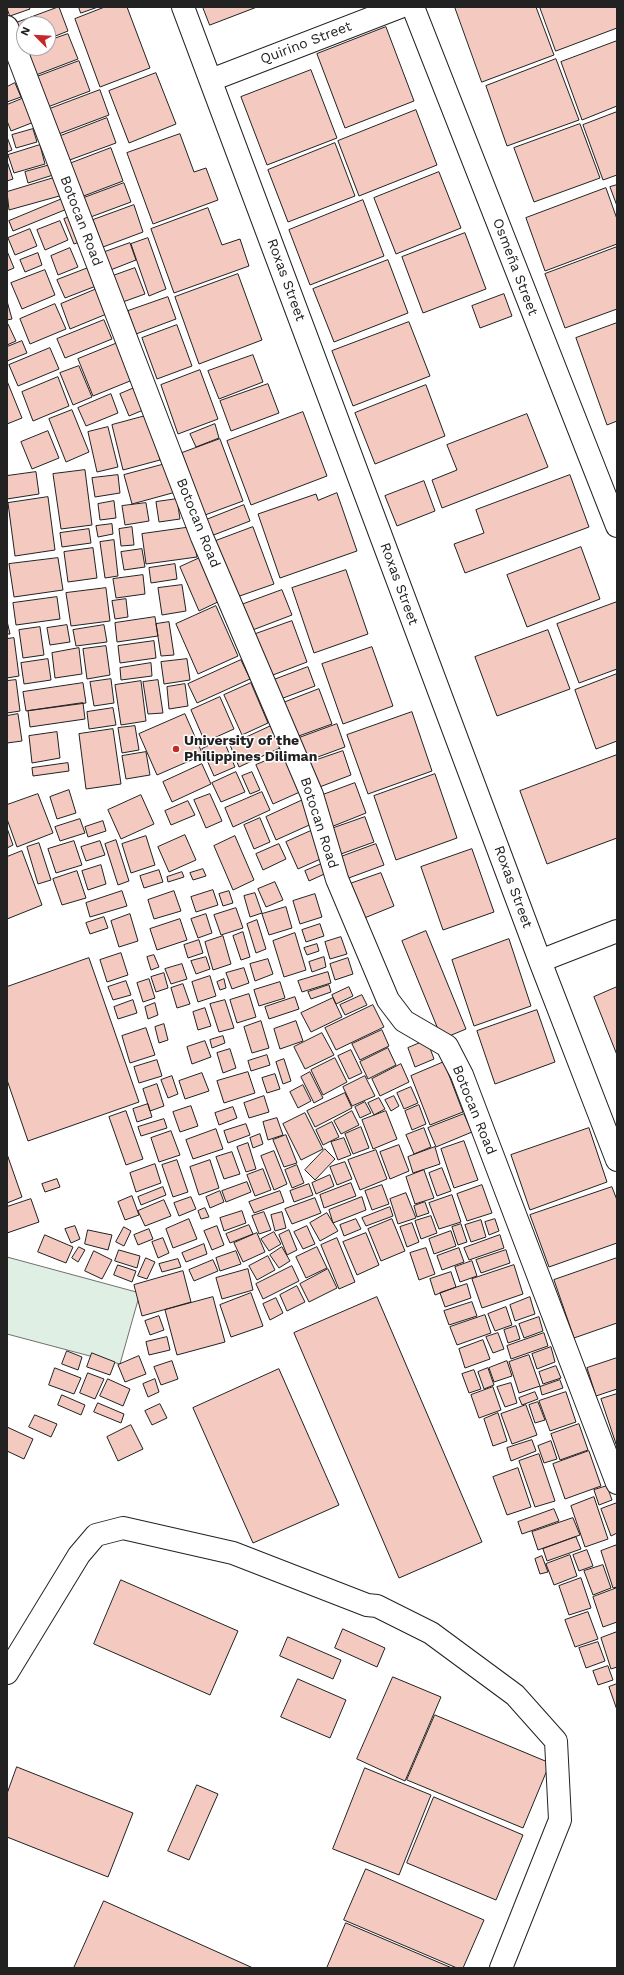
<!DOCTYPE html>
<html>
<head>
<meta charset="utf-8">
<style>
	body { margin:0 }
	#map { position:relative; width:624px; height:1975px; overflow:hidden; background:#fff; font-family:"Work Sans",sans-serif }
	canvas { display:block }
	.frame { position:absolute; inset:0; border:8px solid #222; pointer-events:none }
	.north { position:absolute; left:16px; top:16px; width:40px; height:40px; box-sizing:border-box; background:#fff; border:1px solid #a7a7a7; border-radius:50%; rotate:294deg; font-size:11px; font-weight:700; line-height:16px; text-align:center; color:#222 }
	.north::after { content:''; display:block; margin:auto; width:14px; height:18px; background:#c62828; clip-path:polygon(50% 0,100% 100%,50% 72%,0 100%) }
</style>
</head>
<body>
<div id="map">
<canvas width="624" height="1975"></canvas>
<div class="frame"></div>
<div class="north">N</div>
</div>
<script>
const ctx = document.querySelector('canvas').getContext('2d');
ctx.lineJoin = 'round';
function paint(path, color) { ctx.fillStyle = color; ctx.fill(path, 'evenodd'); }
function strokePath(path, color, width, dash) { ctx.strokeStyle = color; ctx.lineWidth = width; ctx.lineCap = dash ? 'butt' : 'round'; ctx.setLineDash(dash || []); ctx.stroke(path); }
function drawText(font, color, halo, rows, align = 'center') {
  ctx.font = font + ' "Work Sans",sans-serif'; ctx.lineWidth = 3; ctx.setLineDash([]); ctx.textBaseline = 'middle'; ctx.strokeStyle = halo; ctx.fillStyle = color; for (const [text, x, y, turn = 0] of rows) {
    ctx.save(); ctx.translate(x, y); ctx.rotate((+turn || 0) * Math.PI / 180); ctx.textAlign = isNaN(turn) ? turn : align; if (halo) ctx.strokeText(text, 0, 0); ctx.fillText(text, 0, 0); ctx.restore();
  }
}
const green = new Path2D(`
	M7 1257 140 1293 120 1364 7 1334Z`);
paint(green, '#e0efe3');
strokePath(green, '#6f6f6f', 1);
const building = new Path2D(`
	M7 7H29L30 9 10 16Z
	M59 7 68 31 48 39V24H24V45L16 23Z
	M79 7H98L81 13Z
	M105 7H127L150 68 100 87 75 19Z
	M203 7H257L210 25Z
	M455 7H536L554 55 482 82Z
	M540 7H617V28L556 51Z
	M386 27 414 101 345 128 317 54Z
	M68 34 78 59 36 75 27 49 48 48V41Z
	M617 41V106L582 120 561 62Z
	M556 59 579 120 507 146 486 86Z
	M79 61 90 91 45 108 34 78Z
	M311 70 337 138 267 165 241 97Z
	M156 73 176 124 129 143 109 91Z
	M15 83 21 97 7 102V87Z
	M100 90 109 115 56 135 47 110Z
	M24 98 34 122 11 131 7 121V105Z
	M416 110 437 165 359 196 338 141Z
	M617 112V175L603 180 583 125Z
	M107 118 116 143 67 161 58 137Z
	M580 124 600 178 534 202 514 148Z
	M33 129 37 142 16 148 12 135Z
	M180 134 194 172 206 168 218 200 153 224 127 153Z
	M7 137 12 150 7 152Z
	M335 143 355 196 288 222 268 170Z
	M40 145 45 164 14 173 8 155Z
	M111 148 123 181 81 197 69 164Z
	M7 161 13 179 7 181Z
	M50 165 53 175 28 183 25 172Z
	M439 172 461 228 396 254 374 198Z
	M57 177 63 195 9 210 7 192Z
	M124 183 131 202 88 218 81 199Z
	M617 185V206L610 187Z
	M606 188 617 219V244L545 271 526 218Z
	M62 199 67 209 13 231 9 221Z
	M363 200 384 256 310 285 289 230Z
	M134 205 143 232 103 247 93 220Z
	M208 208 222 245 240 239 249 266 174 293 151 229Z
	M72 216 82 241 74 244 64 219Z
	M60 221 68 240 45 250 37 230Z
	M30 229 37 246 15 255 8 238Z
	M465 233 486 289 423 313 402 257Z
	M148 238 166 289 149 296 131 244Z
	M130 243 136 260 108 271 102 253Z
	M617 247V309L565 328 545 274Z
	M70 248 78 267 58 275 51 256Z
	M7 251 14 268 7 271Z
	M38 253 42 265 25 272 20 260Z
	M388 260 408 313 334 342 313 289Z
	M88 268 96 286 65 298 57 280Z
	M135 268 145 294 120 303 110 277Z
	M45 270 55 295 22 309 11 283Z
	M238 274 262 340 199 364 175 297Z
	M99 288 109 313 70 329 61 304Z
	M504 294 512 316 480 328 472 306Z
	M168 297 176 319 136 334 128 311Z
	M7 301 12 319 7 320Z
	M55 304 66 329 30 344 20 319Z
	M104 320 112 339 65 358 57 339Z
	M409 322 430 376 353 406 332 351Z
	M617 323V421L607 425 576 338Z
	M7 324H8L16 341 7 345Z
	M177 325 192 366 157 379 142 338Z
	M22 341 27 353 7 361V347Z
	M120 342 135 379 93 396 78 359Z
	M50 348 59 369 18 386 9 365Z
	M253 355 263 382 219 399 208 371Z
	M79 366 92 397 73 405 60 373Z
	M200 370 218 419 178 434 161 385Z
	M58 377 69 406 33 421 22 392Z
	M7 381 22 418 7 424Z
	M268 384 279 413 231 431 220 401Z
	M426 385 445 436 375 464 355 413Z
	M139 386 148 408 129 416 120 394Z
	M111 394 118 413 86 426 78 408Z
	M72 410 89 452 66 462 49 419Z
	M303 412 327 476 251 505 227 441Z
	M527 414 548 467 442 508 432 480 457 470 447 445Z
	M149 415 160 460 123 470 112 425Z
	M215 424 219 438 196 447 190 434Z
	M108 427 118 467 97 472 88 432Z
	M48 431 59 458 32 469 21 442Z
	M220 439 243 501 205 515 182 453Z
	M169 463 176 492 132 504 124 475Z
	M85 470 92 525 61 529 53 474Z
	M36 472 39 494 7 499V476Z
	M118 475 120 493 95 497 92 478Z
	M570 475 589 527 465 573 454 544 484 533 476 510Z
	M424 481 435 511 397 526 385 496Z
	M337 493 357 551 280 578 258 514 316 494 318 500Z
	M48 497 55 550 15 556 8 503Z
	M177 499 180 519 159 522 156 502Z
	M114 501 116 518 100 520 98 504Z
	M146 503 149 521 125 525 122 506Z
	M244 505 250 521 211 536 206 520Z
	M112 524 113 534 98 537 96 526Z
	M132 527 134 545 121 546 119 529Z
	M192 527 197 557 146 564 142 534Z
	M253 527 274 584 234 598 213 542Z
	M89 529 91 543 62 547 60 533Z
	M114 540 118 576 105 578 100 542Z
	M581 547 600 599 527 627 507 575Z
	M93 548 97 578 68 582 64 552Z
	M142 549 145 567 124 570 121 552Z
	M204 556 224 599 199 611 180 567Z
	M58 558 63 590 14 597 9 564Z
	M175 564 177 579 151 583 149 568Z
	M346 570 368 634 314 653 292 588Z
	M143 575 145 594 116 598 113 579Z
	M182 585 186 611 162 615 158 588Z
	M106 588 110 621 71 626 66 593Z
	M282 590 292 615 250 631 241 605Z
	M57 597 60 619 16 625 13 603Z
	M126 599 128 617 115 619 112 601Z
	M617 602V669L579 683 557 624Z
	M216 606 238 656 198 674 176 624Z
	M155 617 158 636 117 642 115 623Z
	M7 621 10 634H7Z
	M292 621 307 662 265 678 250 636Z
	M169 622 174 655 161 656 156 624Z
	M67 625 70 642 50 645 47 628Z
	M104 625 107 642 76 646 73 630Z
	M40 627 44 655 23 658 19 630Z
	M548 630 570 689 497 716 475 657Z
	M14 638 19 676 7 678V639Z
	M154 641 156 658 120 663 118 646Z
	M106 646 110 675 87 679 83 649Z
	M372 647 393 706 343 724 322 664Z
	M79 648 82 674 55 678 52 653Z
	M48 659 51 680 24 684 21 663Z
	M187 659 190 680 164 684 161 662Z
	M241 660 250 679 197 703 188 684Z
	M151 663 152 676 121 680 120 668Z
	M308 667 315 686 278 700 271 681Z
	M617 674V741L596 749 575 690Z
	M111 679 114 703 94 706 90 682Z
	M16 680 20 711 7 713V681Z
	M158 680 163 713 148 714 143 682Z
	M141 681 146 721 121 725 115 685Z
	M83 683 86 703 26 711 23 692Z
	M251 683 268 723 242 735 224 695Z
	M185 684 188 706 169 709 167 687Z
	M319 689 332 724 296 737 283 703Z
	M220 697 234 729 205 742 191 710Z
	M83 703 85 719 30 727 28 711Z
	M113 708 116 725 89 729 87 712Z
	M412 712 432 771 368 794 347 735Z
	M18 714 22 741 7 743V716Z
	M185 714 203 755 157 775 139 734Z
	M337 724 345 747 307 761 299 738Z
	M273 725 282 747 239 767 230 745Z
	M135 726 139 750 122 753 118 728Z
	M113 729 121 784 86 789 79 734Z
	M57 732 60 758 32 763 29 736Z
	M223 739 235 767 214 776 202 749Z
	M343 751 351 775 317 788 308 763Z
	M146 752 150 775 126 779 122 756Z
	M285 753 302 791 273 804 256 765Z
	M617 755V838L547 864 520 791Z
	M68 763 69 771 33 776 32 768Z
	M202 764 211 784 172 802 163 782Z
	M236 772 245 792 221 802 212 783Z
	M252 772 260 790 250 794 242 776Z
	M435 774 457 838 396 860 374 796Z
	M355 783 366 813 331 827 320 796Z
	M69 790 76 813 57 819 50 797Z
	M262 792 270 810 233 827 225 808Z
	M38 794 53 833 17 847 7 819V805Z
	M210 794 222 821 206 828 194 800Z
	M141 795 154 824 121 839 108 810Z
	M305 799 316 822 276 840 266 817Z
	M188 801 195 815 171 825 165 811Z
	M365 817 374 842 341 854 331 829Z
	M260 818 270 842 254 849 244 825Z
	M80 819 85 833 60 841 55 827Z
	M103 821 106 831 88 837 85 827Z
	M7 828 13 845 7 848Z
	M313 830 325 857 298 869 286 842Z
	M185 835 196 860 169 872 158 847Z
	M146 836 155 865 131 873 122 844Z
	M235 836 254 880 233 890 214 846Z
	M116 840 129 881 118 885 105 844Z
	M74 841 82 865 56 873 48 849Z
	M100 841 105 855 86 861 81 847Z
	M39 843 51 880 38 884 27 847Z
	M279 844 286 859 263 870 256 854Z
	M376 844 384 865 346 879 338 858Z
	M472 849 494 912 443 930 421 867Z
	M22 851 42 905 7 919V857Z
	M326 862 331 871 309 881 305 871Z
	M101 865 106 884 88 890 82 871Z
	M203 869 206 876 193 880 190 873Z
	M159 870 163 882 144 888 140 876Z
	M77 871 86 898 62 905 53 879Z
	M182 872 184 877 168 882 167 877Z
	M381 873 394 906 357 921 344 886Z
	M275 882 283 900 266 907 258 889Z
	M213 890 218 905 196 912 191 897Z
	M122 891 127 906 90 917 86 903Z
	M174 891 181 911 154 919 148 900Z
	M229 891 233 903 223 906 219 894Z
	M255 893 262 913 250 917 244 896Z
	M315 894 322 917 300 924 293 901Z
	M286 907 292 928 269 935 262 914Z
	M236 908 243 928 221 935 214 915Z
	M130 914 138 941 119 947 111 921Z
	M206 914 212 933 198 938 191 919Z
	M104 917 108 928 90 934 86 923Z
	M180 919 187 940 157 950 150 929Z
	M257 920 266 949 256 953 247 924Z
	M320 924 324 936 306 942 302 930Z
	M426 931 466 1029 442 1039 402 941Z
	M243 932 250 957 241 960 233 936Z
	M295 933 306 970 284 977 273 941Z
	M223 936 231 964 213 970 205 942Z
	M341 937 347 954 330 959 325 942Z
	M509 939 531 1006 474 1026 452 960Z
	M199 940 203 953 188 958 184 945Z
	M317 944 319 951 307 955 304 948Z
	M121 953 128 975 107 982 100 960Z
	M154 955 159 967 151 970 147 957Z
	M206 957 210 969 196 974 191 961Z
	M324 957 326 967 312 972 309 962Z
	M89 958 139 1102 28 1141 7 1080V987Z
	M348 958 353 974 335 980 330 964Z
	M268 959 273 974 255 981 250 964Z
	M182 964 187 979 171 984 165 969Z
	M244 968 249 983 232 989 226 973Z
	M328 972 331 983 302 992 298 981Z
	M164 973 168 988 156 992 151 977Z
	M210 976 216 996 198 1002 192 982Z
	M149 979 155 998 143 1002 137 983Z
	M224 979 226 988 220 990 217 982Z
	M126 981 131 995 113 1000 108 987Z
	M280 982 285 998 259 1006 254 990Z
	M183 984 190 1004 177 1008 171 988Z
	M329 985 331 992 311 999 308 992Z
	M349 987 353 996 336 1004 332 995Z
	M617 987V1055L594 997Z
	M249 994 256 1017 237 1023 230 1000Z
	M362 995 367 1005 345 1015 340 1005Z
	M295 997 299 1009 269 1019 265 1007Z
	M333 998 342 1017 311 1032 301 1013Z
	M133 1000 137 1013 118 1019 114 1007Z
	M225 1000 234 1028 219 1032 210 1004Z
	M155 1003 158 1015 148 1019 145 1007Z
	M373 1005 384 1027 336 1050 325 1028Z
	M205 1008 211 1026 198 1030 193 1012Z
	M537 1010 555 1062 495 1084 477 1031Z
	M261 1021 269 1048 252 1053 244 1027Z
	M296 1021 303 1041 280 1049 274 1029Z
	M164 1024 168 1040 159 1043 155 1027Z
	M146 1028 155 1055 130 1063 122 1036Z
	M382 1030 389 1046 360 1060 352 1044Z
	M322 1033 334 1055 305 1069 294 1047Z
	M223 1036 225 1043 212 1048 210 1040Z
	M427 1040 434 1059 415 1067 408 1048Z
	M205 1041 211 1057 192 1064 187 1047Z
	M388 1048 396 1065 368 1079 360 1062Z
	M230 1049 236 1068 223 1073 217 1053Z
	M351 1050 362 1073 349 1079 338 1056Z
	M267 1055 270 1065 251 1071 248 1061Z
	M335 1058 347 1082 323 1095 311 1070Z
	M284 1059 291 1081 283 1084 276 1062Z
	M157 1060 162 1076 139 1083 134 1067Z
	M444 1062 463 1112 430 1125 411 1076Z
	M401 1064 409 1082 380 1096 372 1079Z
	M248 1072 255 1093 224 1103 217 1081Z
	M310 1072 323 1098 314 1103 301 1077Z
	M202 1073 209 1091 185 1099 179 1081Z
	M275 1074 280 1089 267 1093 262 1078Z
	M172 1076 178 1094 168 1098 161 1080Z
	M365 1076 375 1096 352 1106 343 1087Z
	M157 1084 164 1106 150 1111 143 1089Z
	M303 1085 311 1101 298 1108 290 1092Z
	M411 1087 418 1103 404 1109 397 1093Z
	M345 1093 352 1108 315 1127 307 1111Z
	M264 1096 269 1112 249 1118 244 1103Z
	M394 1096 399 1106 391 1111 385 1100Z
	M379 1098 385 1109 374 1115 368 1103Z
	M365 1102 371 1113 360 1118 355 1107Z
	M148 1104 152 1117 137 1122 133 1109Z
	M419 1105 426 1124 412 1130 405 1111Z
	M191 1106 198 1126 180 1132 173 1112Z
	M233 1107 237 1118 219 1125 215 1113Z
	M126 1111 143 1159 126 1165 109 1117Z
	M352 1111 359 1125 341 1134 334 1121Z
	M386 1111 397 1139 373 1149 362 1120Z
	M305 1113 323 1149 301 1160 283 1124Z
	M464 1114 472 1132 436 1147 428 1128Z
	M277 1118 283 1135 268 1140 263 1122Z
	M164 1119 167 1128 141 1136 138 1127Z
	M332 1122 339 1137 323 1145 316 1130Z
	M246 1124 250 1135 228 1143 224 1131Z
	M361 1127 369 1148 353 1154 345 1134Z
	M424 1128 431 1147 414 1154 406 1135Z
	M589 1128 607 1182 530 1210 511 1155Z
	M216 1129 223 1149 193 1159 186 1140Z
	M171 1131 180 1155 159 1162 151 1138Z
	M260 1134 263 1144 253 1148 250 1138Z
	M286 1135 297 1163 284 1167 273 1140Z
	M344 1138 351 1155 338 1160 331 1142Z
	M464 1141 478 1180 454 1188 441 1149Z
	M248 1143 256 1169 246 1172 237 1147Z
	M399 1145 409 1171 390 1179 380 1152Z
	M435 1147 440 1164 413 1173 408 1157Z
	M325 1149 335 1159 315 1180 305 1170Z
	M376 1150 387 1179 360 1190 348 1160Z
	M274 1151 287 1184 274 1190 261 1156Z
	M232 1152 240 1174 224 1179 216 1157Z
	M7 1154 22 1197 7 1203Z
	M177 1160 188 1192 173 1197 162 1165Z
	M210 1160 219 1188 199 1195 190 1167Z
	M345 1162 352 1179 337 1185 330 1167Z
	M155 1164 161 1183 136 1192 130 1173Z
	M297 1165 304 1183 292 1188 285 1170Z
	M442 1168 451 1191 437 1196 429 1173Z
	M263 1169 271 1190 255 1196 247 1175Z
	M424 1170 434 1198 415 1204 406 1177Z
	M330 1175 334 1186 316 1194 312 1183Z
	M57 1179 60 1187 45 1192 42 1184Z
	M247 1182 251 1192 226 1202 222 1191Z
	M351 1183 356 1196 324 1208 320 1195Z
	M309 1184 313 1195 294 1202 290 1191Z
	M382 1185 389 1204 372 1210 365 1191Z
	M482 1185 492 1213 467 1221 457 1194Z
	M163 1187 166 1195 141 1205 138 1197Z
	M612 1187 617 1200V1243L549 1267 530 1215Z
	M220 1191 224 1202 210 1208 206 1197Z
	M280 1191 284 1202 254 1213 249 1202Z
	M406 1193 416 1218 398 1224 390 1199Z
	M452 1195 461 1222 439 1229 429 1203Z
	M132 1196 139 1215 125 1220 118 1202Z
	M191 1197 196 1209 179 1216 174 1203Z
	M362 1197 366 1210 333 1223 329 1210Z
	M315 1198 321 1213 292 1224 285 1209Z
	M31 1199 39 1222 7 1233V1207Z
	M164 1200 171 1216 145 1226 138 1211Z
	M425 1202 429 1213 417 1217 414 1206Z
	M390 1207 393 1216 366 1226 362 1218Z
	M205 1208 209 1217 201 1219 198 1211Z
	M242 1211 246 1223 224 1231 220 1218Z
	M264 1212 271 1230 259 1234 252 1216Z
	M282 1212 286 1228 275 1231 271 1215Z
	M327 1213 338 1231 320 1241 310 1223Z
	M431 1216 437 1233 421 1239 415 1221Z
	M189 1219 197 1239 173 1248 166 1229Z
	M356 1219 361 1229 344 1236 340 1225Z
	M392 1219 405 1251 381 1261 368 1229Z
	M495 1219 499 1231 489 1235 485 1222Z
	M481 1220 486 1237 471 1242 465 1225Z
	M412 1223 419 1242 407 1247 400 1227Z
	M461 1224 467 1242 458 1245 452 1227Z
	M249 1225 253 1234 230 1243 226 1234Z
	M75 1226 80 1239 71 1243 65 1229Z
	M217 1226 224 1245 212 1250 204 1231Z
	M307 1226 315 1244 303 1249 294 1232Z
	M124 1227 131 1231 124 1246 116 1242Z
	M149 1229 153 1239 138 1245 134 1235Z
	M88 1230 112 1235 108 1250 85 1244Z
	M289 1230 297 1250 287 1255 279 1235Z
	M451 1231 456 1246 434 1254 429 1239Z
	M274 1232 281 1244 269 1251 261 1239Z
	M257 1233 265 1252 243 1262 234 1243Z
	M366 1233 379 1265 357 1275 343 1242Z
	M45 1235 73 1247 66 1263 38 1252Z
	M500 1235 504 1248 469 1260 464 1248Z
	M163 1238 169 1253 158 1258 152 1242Z
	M337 1238 355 1282 339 1289 321 1245Z
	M204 1244 207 1254 186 1262 182 1253Z
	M79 1247 85 1250 78 1262 72 1258Z
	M282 1247 290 1261 279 1268 270 1255Z
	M317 1247 327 1268 306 1278 296 1257Z
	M426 1248 435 1274 419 1280 410 1253Z
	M459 1248 464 1262 442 1270 437 1256Z
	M119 1250 140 1256 137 1268 115 1261Z
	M506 1250 510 1263 481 1273 476 1260Z
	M94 1251 112 1260 102 1279 85 1271Z
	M236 1251 241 1264 220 1271 216 1258Z
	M268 1256 275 1270 257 1280 249 1266Z
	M146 1258 155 1262 147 1279 138 1276Z
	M617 1258V1323L574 1338 554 1280Z
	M178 1259 181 1267 162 1272 159 1264Z
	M213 1260 218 1271 194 1281 189 1270Z
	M472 1261 477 1276 460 1282 455 1267Z
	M118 1265 136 1271 132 1282 114 1275Z
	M514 1265 523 1294 482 1308 472 1279Z
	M292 1266 299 1281 263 1299 256 1284Z
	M248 1269 253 1290 222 1299 216 1278Z
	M328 1269 337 1288 309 1302 300 1284Z
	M183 1271 191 1302 142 1316 134 1285Z
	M451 1272 456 1287 435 1295 430 1279Z
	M467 1284 471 1298 445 1307 440 1293Z
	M297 1286 305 1302 287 1311 280 1295Z
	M251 1293 263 1326 231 1337 220 1305Z
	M213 1297 225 1342 177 1355 165 1310Z
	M377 1297 482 1542 399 1578 294 1333Z
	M530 1297 535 1314 515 1321 510 1305Z
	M276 1298 283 1313 270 1320 263 1304Z
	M472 1302 477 1316 449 1325 444 1311Z
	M506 1307 512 1325 495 1331 488 1314Z
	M485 1315 491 1333 457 1345 450 1327Z
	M159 1316 164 1330 150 1335 145 1321Z
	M539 1317 543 1331 524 1338 519 1324Z
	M516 1326 520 1339 508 1343 504 1330Z
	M498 1333 504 1349 493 1353 486 1337Z
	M544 1333 548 1346 511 1359 507 1346Z
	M167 1337 170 1350 149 1355 146 1342Z
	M483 1340 490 1359 465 1368 459 1349Z
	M551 1347 555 1362 537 1369 532 1354Z
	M67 1351 82 1357 78 1370 62 1364Z
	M92 1353 115 1362 110 1375 87 1367Z
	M529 1355 540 1386 519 1393 509 1362Z
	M139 1356 146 1374 125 1382 118 1365Z
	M617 1358V1389L596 1396 587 1368Z
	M172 1361 178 1379 161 1385 154 1367Z
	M507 1361 512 1376 494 1382 489 1368Z
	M556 1366 561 1378 543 1384 539 1372Z
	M55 1368 81 1378 74 1394 49 1385Z
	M488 1368 494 1385 484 1389 478 1372Z
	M279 1369 339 1505 253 1543 193 1408Z
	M474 1370 481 1389 469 1393 462 1374Z
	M88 1373 104 1379 95 1399 80 1393Z
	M108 1379 130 1389 123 1406 100 1396Z
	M155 1379 159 1392 148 1397 143 1384Z
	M560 1380 563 1388 542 1395 540 1387Z
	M511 1383 517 1403 505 1407 497 1387Z
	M493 1387 501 1410 479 1418 471 1395Z
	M535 1392 538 1399 522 1405 519 1398Z
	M566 1392 576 1422 550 1431 539 1401Z
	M617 1394V1447L601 1399Z
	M62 1395 85 1405 81 1415 58 1405Z
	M538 1402 545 1420 535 1423 529 1405Z
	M98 1403 124 1414 121 1423 94 1412Z
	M160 1404 167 1418 152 1425 145 1411Z
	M526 1405 537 1435 512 1444 501 1414Z
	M498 1413 507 1441 493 1446 484 1419Z
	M35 1415 57 1424 51 1437 29 1427Z
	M579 1424 588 1450 560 1460 551 1434Z
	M131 1425 143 1449 118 1461 107 1437Z
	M7 1427 33 1439 24 1459 7 1451Z
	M532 1440 536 1451 511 1461 507 1448Z
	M551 1441 557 1459 544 1463 538 1446Z
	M589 1451 601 1486 565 1499 553 1464Z
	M539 1454 555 1501 535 1507 519 1461Z
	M518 1468 531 1507 507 1515 493 1477Z
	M607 1486 612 1500 599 1505 594 1490Z
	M594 1497 608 1539 585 1547 571 1506Z
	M617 1503V1533L611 1536 601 1509Z
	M554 1509 559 1521 522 1534 518 1522Z
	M573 1518 580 1535 538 1550 532 1532Z
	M576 1537 581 1549 547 1561 543 1549Z
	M617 1545V1587L613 1588 601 1551Z
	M587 1550 593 1566 579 1571 573 1555Z
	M570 1555 577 1576 554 1585 546 1564Z
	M542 1556 548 1572 540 1574 535 1559Z
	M603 1565 611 1588 593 1595 584 1571Z
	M581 1578 591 1608 569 1615 559 1586Z
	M121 1580 238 1631 210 1695 94 1644Z
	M617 1588V1622L603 1627 593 1597Z
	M588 1612 598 1639 575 1647 565 1620Z
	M343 1629 385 1648 377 1667 335 1648Z
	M617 1632V1667L611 1669 601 1638Z
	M288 1637 341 1660 333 1679 280 1656Z
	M598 1642 605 1661 586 1668 579 1648Z
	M608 1666 613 1680 598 1685 593 1671Z
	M393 1677 441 1697 405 1781 357 1759Z
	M298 1679 346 1700 330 1738 281 1717Z
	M617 1684V1710L609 1687Z
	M435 1715 550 1763 523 1828 407 1780Z
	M17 1767 133 1813 108 1877 7 1837V1794Z
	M365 1768 431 1795 399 1875 333 1849Z
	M197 1785 218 1794 189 1860 168 1851Z
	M434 1797 523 1835 496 1900 407 1863Z
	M366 1869 484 1920 463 1968H457L344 1920Z
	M104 1901 253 1968H74Z
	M346 1923 452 1968H327Z`);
paint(building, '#f3c9c0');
strokePath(building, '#222', 1);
const street = new Path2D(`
	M183 7 540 961 617 1160
	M413 7 617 526
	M7 27 202 537 312 795 337 879 388 1000 404 1021 447 1046 462 1075 617 1483
	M211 80 400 7
	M540 961 617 931
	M7 1673 79 1555 96 1535 123 1528 233 1553 367 1605 377 1606 431 1633 515 1695 556 1741 560 1820 501 1968`);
strokePath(street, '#222', 24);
strokePath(street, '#fff', 22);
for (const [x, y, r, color] of [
	[176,749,4,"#c62828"]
]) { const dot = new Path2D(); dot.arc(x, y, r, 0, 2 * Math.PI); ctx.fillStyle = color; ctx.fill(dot); strokePath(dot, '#fff', 1.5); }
drawText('14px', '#222', '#fff', [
	["Quirino Street",306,43,-21],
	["Botocan Road",81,221,69],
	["Osmeña Street",515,267,69],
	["Roxas Street",286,280,70],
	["Botocan Road",198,523,68],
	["Roxas Street",399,584,70],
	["Botocan Road",319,823,72],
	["Roxas Street",513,887,70],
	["Botocan Road",474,1110,68]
]);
drawText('bold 14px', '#222', '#fff', [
	["University of the",184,741],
	["Philippines Diliman",184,757]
], 'left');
</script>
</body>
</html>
